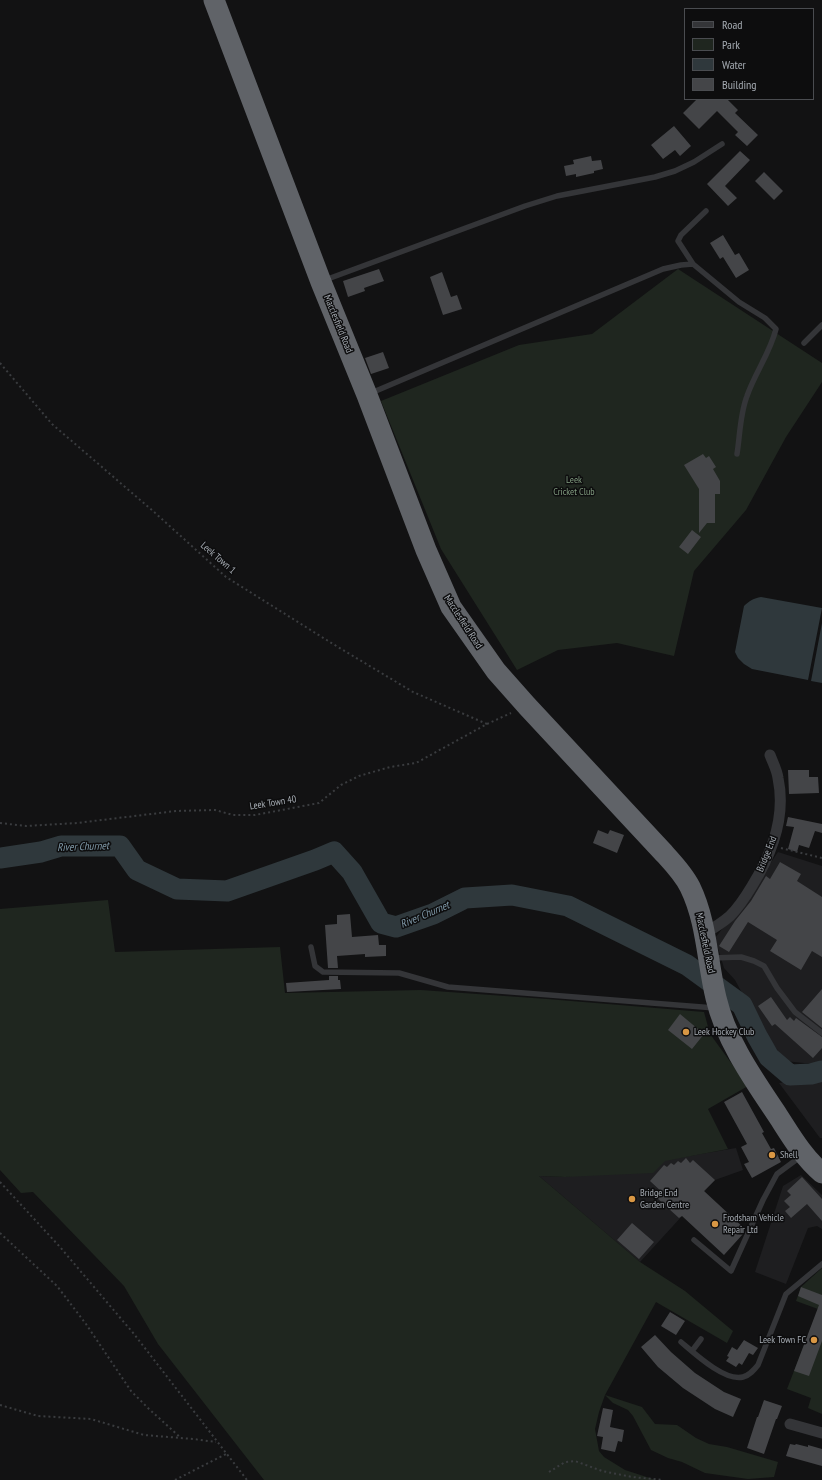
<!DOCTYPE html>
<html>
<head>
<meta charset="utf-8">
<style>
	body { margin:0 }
	#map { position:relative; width:822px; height:1480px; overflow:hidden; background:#121213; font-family:"PT Sans Narrow",sans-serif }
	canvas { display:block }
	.legend { position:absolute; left:684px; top:8px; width:130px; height:92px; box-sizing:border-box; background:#0d0d0e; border:1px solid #4a4c50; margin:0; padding:5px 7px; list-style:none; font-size:12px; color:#a5abb2 }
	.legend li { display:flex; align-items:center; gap:8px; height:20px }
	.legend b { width:20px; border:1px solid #4a4c50 }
</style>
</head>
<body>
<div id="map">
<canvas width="822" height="1480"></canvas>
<ul class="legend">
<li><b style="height:5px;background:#343538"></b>Road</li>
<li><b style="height:11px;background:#1f261f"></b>Park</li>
<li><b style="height:11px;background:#2f383c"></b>Water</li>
<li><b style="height:11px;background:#444548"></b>Building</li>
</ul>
</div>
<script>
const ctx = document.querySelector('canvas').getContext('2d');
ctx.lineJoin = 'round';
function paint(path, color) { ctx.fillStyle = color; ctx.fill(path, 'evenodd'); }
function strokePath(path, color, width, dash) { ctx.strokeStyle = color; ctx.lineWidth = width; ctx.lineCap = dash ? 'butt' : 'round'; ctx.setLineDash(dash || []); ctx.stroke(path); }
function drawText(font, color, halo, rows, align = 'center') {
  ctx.font = font + ' "PT Sans Narrow",sans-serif'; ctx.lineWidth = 3; ctx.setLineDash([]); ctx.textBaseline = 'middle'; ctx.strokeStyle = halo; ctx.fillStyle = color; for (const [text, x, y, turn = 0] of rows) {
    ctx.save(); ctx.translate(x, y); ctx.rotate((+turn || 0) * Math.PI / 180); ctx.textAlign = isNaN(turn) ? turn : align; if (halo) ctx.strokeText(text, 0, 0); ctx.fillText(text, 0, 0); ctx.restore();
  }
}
paint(new Path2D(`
	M778 852 822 866V1065L785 1061 758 1023 735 980 724 968 715 938 747 898Z
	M822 1078V1138H820L779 1083Z
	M736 1148 743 1170 715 1180 640 1262 539 1176 565 1177Z
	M801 1175 822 1195V1229L817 1226 808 1228 786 1284 755 1272 783 1186Z`), '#1e1e20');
paint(new Path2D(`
	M678 269 822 363V382L786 437 746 510 694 571 674 656 617 643 558 650 517 670 441 549 381 401 519 345 592 334Z
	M108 900 115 952 280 947 285 993 421 990 547 999 704 1012 710 1034 748 1086 708 1109 728 1149 665 1161 653 1173 565 1177 539 1176 640 1262 685 1291 733 1331 727 1343 656 1302 605 1395 642 1407 655 1424 677 1425 696 1438 709 1444 727 1447 778 1462 774 1477 748 1479 705 1473 682 1462 668 1458 651 1450 633 1416 628 1410 613 1403 605 1395 599 1412 595 1429 599 1451 604 1457 625 1470 656 1480H264L158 1344 124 1286 33 1192 21 1193 0 1170V909Z
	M822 1268V1414L808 1408 811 1398 787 1389 818 1309 796 1301 801 1287Z`), '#1f261f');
paint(new Path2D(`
	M761 597 822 608 808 680 752 669 744 664 738 658 735 652 744 606C749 601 754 598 761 597Z
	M822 623V683L811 681Z`), '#2f383c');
strokePath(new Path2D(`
	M0 858 41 852 61 846H120L137 870 177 889 227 891 315 860 334 852 352 872 381 923 396 927 433 914 465 898 512 895 568 906 687 965 742 1005 757 1036 769 1057 790 1075 811 1074 822 1071`), '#2f383c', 21);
paint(new Path2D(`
	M697 99H727L738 110 735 113 758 135 747 146 735 135 738 132 717 111 699 129 683 113Z
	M674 126 691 146 680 156 675 150 663 159 651 145Z
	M740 151 750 160 725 186 737 198 728 206 707 184Z
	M591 156 592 161 601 160 603 169 594 171V173L576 177V174L566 176 564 166 574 164 573 160Z
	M764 172 783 191 774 200 755 181Z
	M723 235 735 255 739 253 749 270 736 278 723 257 720 259 710 243Z
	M379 269 384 281 364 288 365 291 348 297 343 281Z
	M442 272 451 297 457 295 462 309 443 315 430 277Z
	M383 352 389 368 371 374 365 358Z
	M703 454 706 458 709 456 716 467 713 469 720 481V494H715V523H707L699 533V489L684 465Z
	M692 530 701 537 688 554 679 547Z
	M788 770H809V777H818L819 793 789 794Z
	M788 817 822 824V833L815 831 809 848 799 845 797 852 788 849 794 827 786 826Z
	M598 830 608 834 610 830 624 835 617 853 593 843Z
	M780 862 801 874 797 881 822 897V957L812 951 801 970 770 951 777 940 748 922 729 952 719 946 735 921 751 901 766 876 770 879Z
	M350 914 352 937 378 935 379 945H386V956L365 957V954L337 956 338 968H328L325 925 337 924V915Z
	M329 976H338V980H340L341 989 287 992 286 983 329 980Z
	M822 989V1028L802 1012Z
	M771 997 787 1020 790 1017 794 1021 796 1018 822 1037V1048L813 1058 775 1024 772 1026 758 1006Z
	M680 1014 704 1034 692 1049 668 1030Z
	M742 1092 764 1132 762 1133 771 1149 774 1148 781 1162 752 1178 744 1164 749 1162 741 1147 747 1144 724 1102Z
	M686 1158 690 1163 693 1160 715 1180 704 1191 745 1229 743 1234 724 1255 682 1216 679 1218 657 1198 663 1193 650 1181 664 1165 667 1167 671 1163 674 1165 678 1161 681 1163Z
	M802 1177 822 1199V1221L807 1204 791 1218 785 1211 790 1207 784 1201 791 1195 787 1191Z
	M632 1223 654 1242 639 1259 617 1240Z
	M801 1287 822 1295V1341L809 1376 794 1371 819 1305 798 1296Z
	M670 1312 685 1321 676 1335 661 1326Z
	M655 1335 671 1352 695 1373 724 1392 741 1399 733 1417 715 1409 683 1388 658 1367 641 1347Z
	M744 1340 758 1348 753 1355 749 1353 742 1365 739 1363 736 1367 726 1361 729 1357 727 1356 732 1347 737 1350Z
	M764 1400 782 1406 777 1419H776L764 1454 747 1448 757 1417H758Z
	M603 1408 613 1410 610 1427 624 1430 622 1442 618 1441 615 1452 601 1449 603 1437 597 1436Z
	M790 1444 795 1445 796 1444 808 1447V1445L822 1449V1466L786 1456Z`), '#444548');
strokePath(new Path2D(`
	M0 363 52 424 153 511 226 577 333 644 413 692 487 724
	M0 823 26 826 77 823 176 811 215 810 233 815H255L319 803 341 785 359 776 390 767 416 763 487 724 511 713
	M781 848 822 858
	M0 1182 60 1247 134 1334 247 1480
	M0 1233 57 1286 86 1324 131 1391 149 1409 181 1438
	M0 1405 38 1416 91 1419 144 1435 193 1439 216 1442
	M549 1472 565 1462 575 1461 602 1471 632 1477 663 1480
	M175 1480 226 1454`), '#3a3c3f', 2, [2, 3]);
strokePath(new Path2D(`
	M693 264 678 241 681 235 706 211
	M325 280 525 206 557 196 655 177 675 171 694 162 722 144
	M804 343 822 325
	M371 393 663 269 681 265 693 264 739 302 765 318 776 329C770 353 755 373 747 396 740 414 740 435 737 454
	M311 947 315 966 323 972 399 973 448 987 715 1008
	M712 958 741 957 754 961 764 966 777 988 795 1012 822 1033
	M694 1240 731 1271 763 1200 777 1174 800 1157
	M681 1342C694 1353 725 1382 743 1377 750 1375 754 1370 758 1365L786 1294 822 1264
	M692 1351 701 1339`), '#343538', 5.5);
strokePath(new Path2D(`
	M705 933C714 928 723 922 730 916 739 907 746 896 752 886 772 854 786 816 778 778 777 770 773 763 770 755
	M790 1424 822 1433`), '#343538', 11);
strokePath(new Path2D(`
	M214 0 321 282 367 395 426 550 451 607 496 671 527 706 662 851C672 862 683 873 690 887 707 922 707 961 716 998 726 1041 754 1080 778 1116 791 1136 803 1157 822 1173`), '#606368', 21);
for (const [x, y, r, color] of [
	[686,1032,4,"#d99744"],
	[772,1155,4,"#d99744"],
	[632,1199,4,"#d99744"],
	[715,1224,4,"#d99744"],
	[814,1340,4,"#d99744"]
]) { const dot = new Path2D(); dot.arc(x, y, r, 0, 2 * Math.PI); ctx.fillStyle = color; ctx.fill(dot); strokePath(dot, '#0d0d0e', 1.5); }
drawText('10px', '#a5abb2', '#0d0d0e', [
	["Macclesfield Road",338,324,68],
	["Leek Town 1",218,558,41],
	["Macclesfield Road",463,622,57],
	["Leek Town 40",273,803,-9],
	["Bridge End",767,854,-68],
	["Macclesfield Road",705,943,78]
]);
drawText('10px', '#809b7f', '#0d0d0e', [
	["Leek",574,480],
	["Cricket Club",574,492]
]);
drawText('10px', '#a5abb2', '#0d0d0e', [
	["Leek Hockey Club",694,1032],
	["Shell",780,1155],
	["Bridge End",640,1193],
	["Garden Centre",640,1205],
	["Frodsham Vehicle",723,1218],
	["Repair Ltd",723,1230],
	["Leek Town FC",806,1340,"right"]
], 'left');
drawText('italic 11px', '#809aa9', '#0d0d0e', [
	["River Churnet",83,847,-2],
	["River Churnet",425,915,-23]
]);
</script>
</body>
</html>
